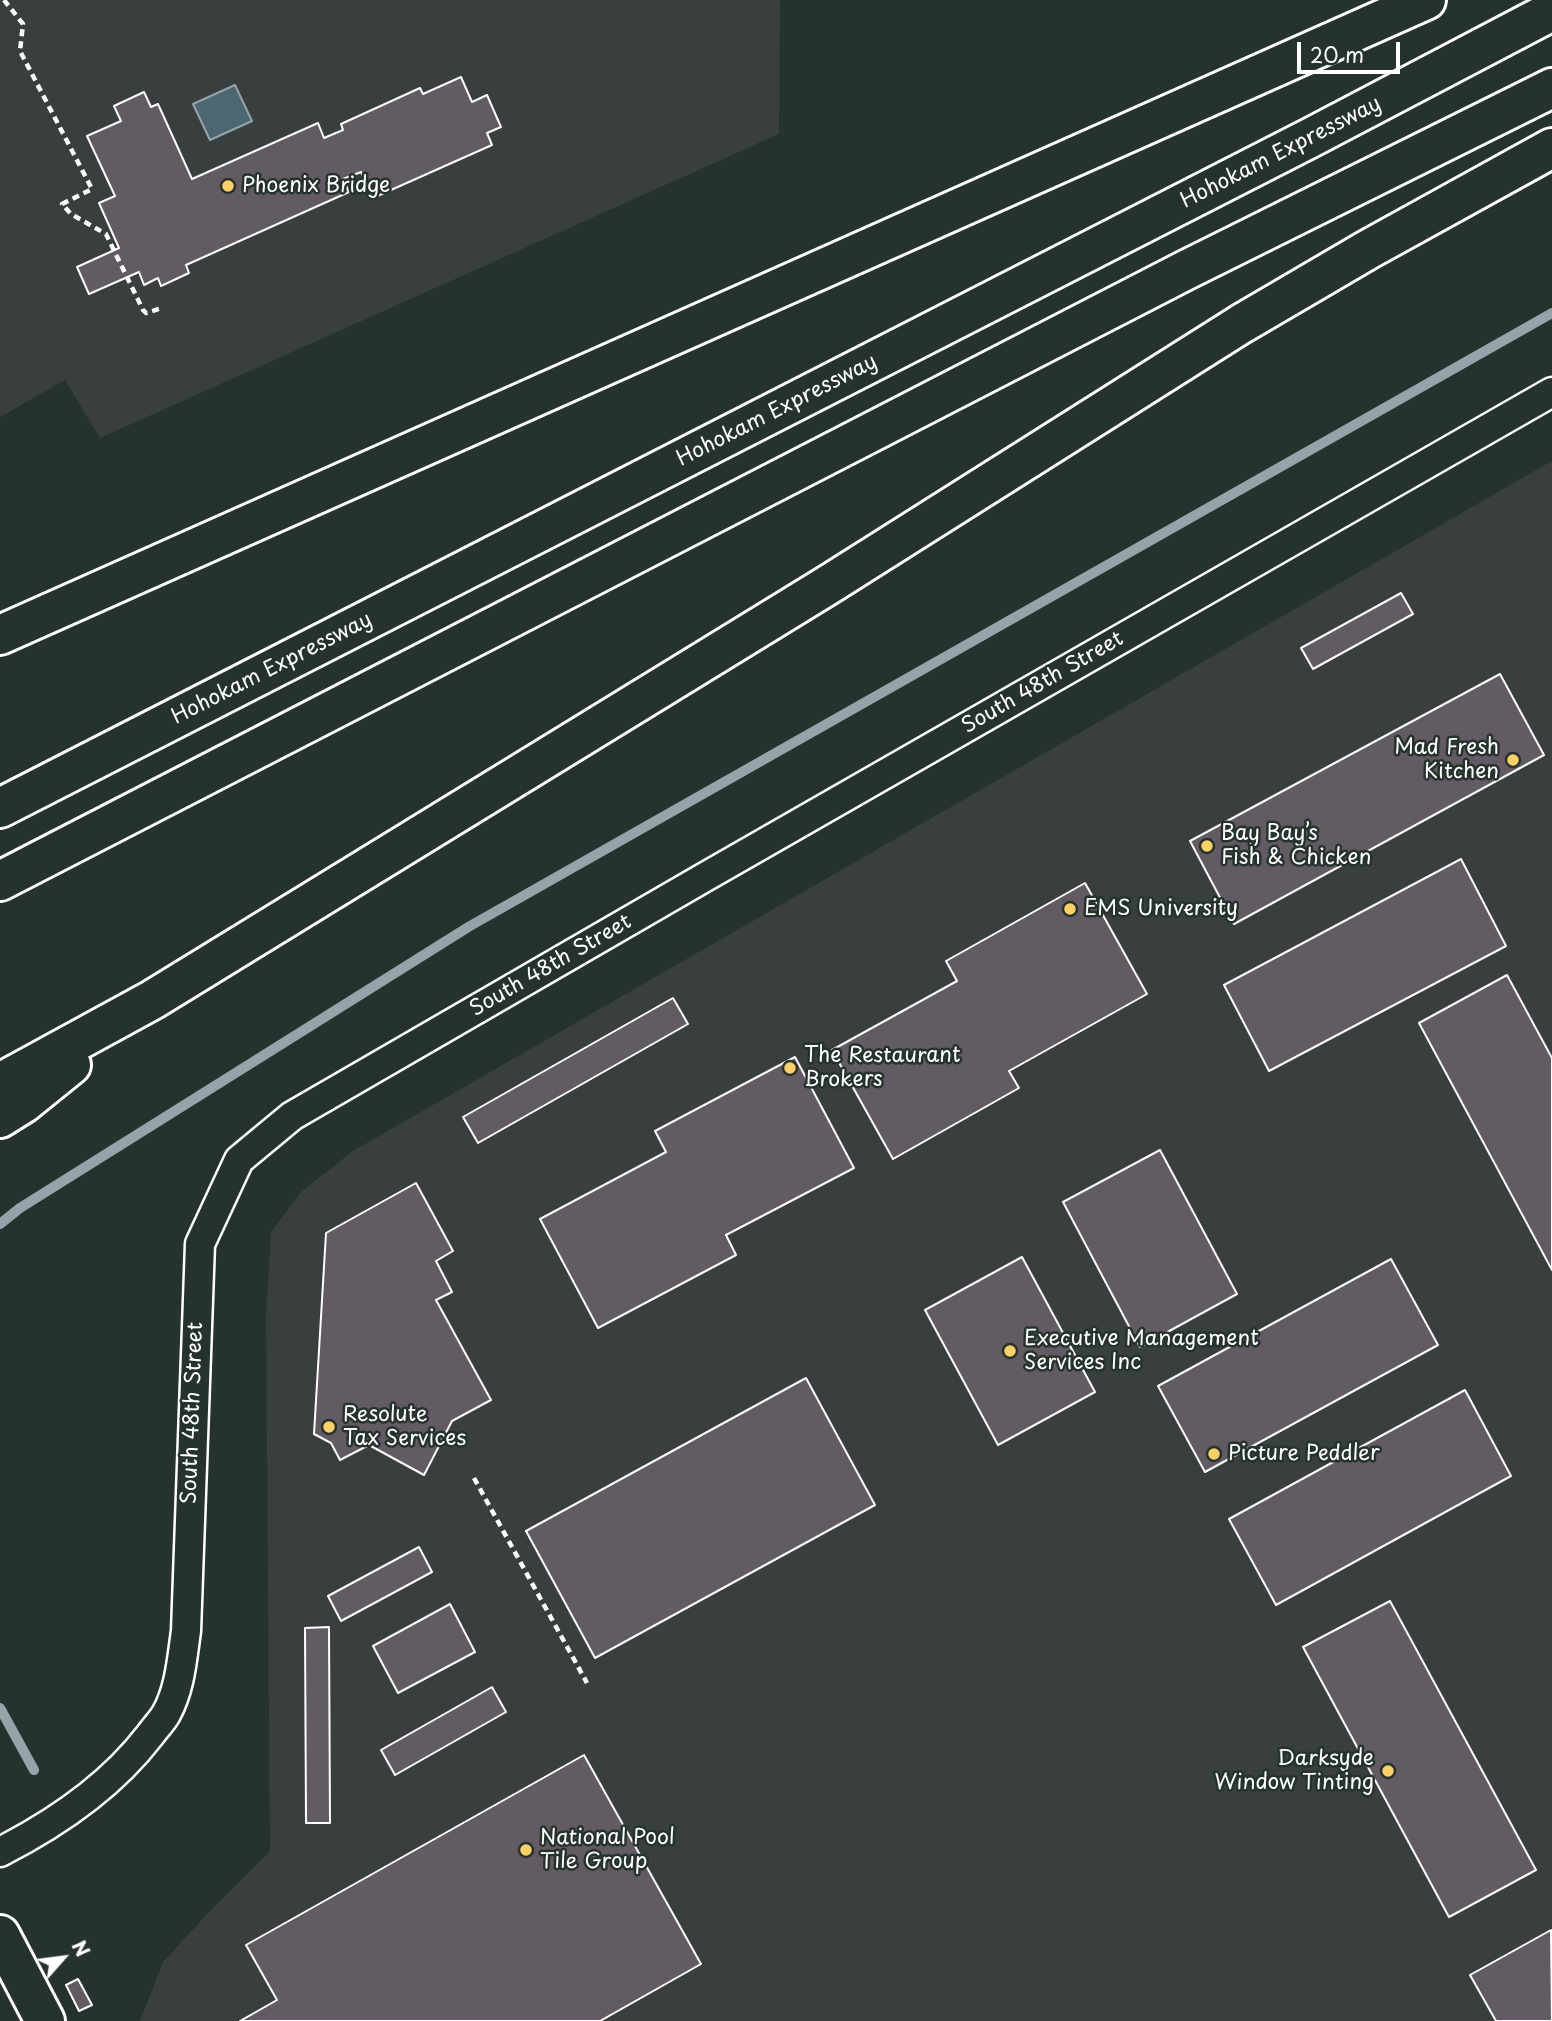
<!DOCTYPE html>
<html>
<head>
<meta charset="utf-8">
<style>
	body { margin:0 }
	#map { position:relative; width:1552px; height:2021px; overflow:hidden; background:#26332d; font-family:"Playpen Sans",sans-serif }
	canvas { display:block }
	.north { position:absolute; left:28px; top:1923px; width:70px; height:70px; -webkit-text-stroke:5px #26332d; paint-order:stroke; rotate:62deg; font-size:19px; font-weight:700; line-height:28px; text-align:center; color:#fff }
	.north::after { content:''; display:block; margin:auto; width:24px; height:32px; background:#fff; clip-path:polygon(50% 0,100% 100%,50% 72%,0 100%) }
	.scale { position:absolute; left:1297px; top:42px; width:103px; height:32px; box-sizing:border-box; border:4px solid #fff; border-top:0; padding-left:9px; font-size:21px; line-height:24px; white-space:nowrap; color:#fff; -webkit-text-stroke:5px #26332d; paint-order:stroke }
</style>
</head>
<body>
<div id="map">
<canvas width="1552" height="2021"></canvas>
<div class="north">N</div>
<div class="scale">20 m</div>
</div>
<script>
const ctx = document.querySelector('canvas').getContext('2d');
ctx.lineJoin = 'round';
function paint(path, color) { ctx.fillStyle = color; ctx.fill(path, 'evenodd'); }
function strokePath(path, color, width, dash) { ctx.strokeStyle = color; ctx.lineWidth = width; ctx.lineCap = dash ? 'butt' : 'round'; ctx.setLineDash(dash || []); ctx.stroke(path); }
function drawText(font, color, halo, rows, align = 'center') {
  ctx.font = font + ' "Playpen Sans",sans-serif'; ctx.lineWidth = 5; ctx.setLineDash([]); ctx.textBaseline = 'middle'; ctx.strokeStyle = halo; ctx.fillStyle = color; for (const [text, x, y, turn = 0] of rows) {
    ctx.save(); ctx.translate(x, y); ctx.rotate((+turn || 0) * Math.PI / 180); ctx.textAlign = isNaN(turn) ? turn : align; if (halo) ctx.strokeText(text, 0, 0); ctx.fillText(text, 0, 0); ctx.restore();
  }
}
paint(new Path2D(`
	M0 0H780L779 134 100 438 65 380 0 417Z
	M1552 461V2021H140L163 1962 211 1910 270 1851 266 1318 271 1232 302 1191 353 1151Z`), '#383f3e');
const water = new Path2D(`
	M235 85 252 121 210 140 193 104Z`);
paint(water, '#4c6771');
strokePath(water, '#94a4aa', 2);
strokePath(new Path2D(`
	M0 1224 20 1208 470 926 1552 313
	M0 1708 34 1770`), '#94a4aa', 10);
const building = new Path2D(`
	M461 77 472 102 487 95 501 127 487 133 492 145 373 198 361 172 343 179 349 192 186 265 189 273 161 286 158 278 144 285 139 272 89 294 77 267 119 248 99 203 115 196 87 136 121 121 114 106 144 92 151 107 158 104 192 179 318 123 324 138 343 130 341 124 420 88 423 94Z
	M1401 593 1413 614 1313 669 1301 648Z
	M1500 674 1544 755 1234 924 1190 841Z
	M1461 859 1506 946 1269 1071 1224 985Z
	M1085 883 1147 994 1009 1071 1019 1088 893 1159 832 1050 957 981 946 961Z
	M1507 975 1552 1058V1270L1419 1023Z
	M673 998 688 1024 478 1143 463 1117Z
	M795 1057 854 1168 726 1235 736 1255 598 1328 540 1219 666 1152 655 1131Z
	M1160 1150 1237 1294 1140 1347 1063 1202Z
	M416 1183 453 1251 436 1261 452 1292 436 1300 491 1400 452 1421 424 1475 369 1445 340 1460 331 1443 314 1434 326 1233Z
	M1022 1257 1095 1392 998 1445 925 1310Z
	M1391 1259 1438 1345 1205 1472 1158 1386Z
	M806 1378 875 1505 595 1658 526 1531Z
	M1465 1390 1511 1476 1276 1605 1229 1519Z
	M419 1547 432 1572 341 1621 328 1596Z
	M1390 1601 1536 1870 1449 1917 1303 1647Z
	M450 1604 475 1652 398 1693 373 1646Z
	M329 1627 330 1823H306L305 1628Z
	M492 1687 506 1712 395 1775 381 1750Z
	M584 1755 701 1964 600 2021H240L277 2000 246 1945Z
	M1551 1930 1552 2021H1496L1470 1975Z
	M78 1979 92 2005 79 2011 66 1985Z`);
paint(building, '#625b64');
strokePath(building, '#fff', 2);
const minor = new Path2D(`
	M0 1852C57 1823 111 1786 150 1735 155 1728 162 1721 166 1714 180 1689 182 1659 186 1631L200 1244 239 1160 292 1116 705 877 1552 392`);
const primary = new Path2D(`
	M0 1935 45 2021`);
const motorway = new Path2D(`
	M0 635 1426 0
	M0 808 1310 138 1552 11
	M0 881 1186 270 1552 88
	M0 1083 152 1000 828 585 1241 324 1369 249 1552 148
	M0 1118 24 1103 71 1065`);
strokePath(minor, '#fff', 33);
strokePath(primary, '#fff', 44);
strokePath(motorway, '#fff', 44);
strokePath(new Path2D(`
	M4 0 23 24 20 51 92 189 62 204 71 214 106 234 143 310 146 313 162 308
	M474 1478 587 1683`), '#fff', 4.5, [7, 5]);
strokePath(minor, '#26332d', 28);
strokePath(primary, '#26332d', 38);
strokePath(motorway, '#26332d', 38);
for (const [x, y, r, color] of [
	[228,186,7,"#ffd166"],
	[1513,760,7,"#ffd166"],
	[1207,846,7,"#ffd166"],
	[1070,909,7,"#ffd166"],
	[790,1068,7,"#ffd166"],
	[1010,1351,7,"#ffd166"],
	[329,1427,7,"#ffd166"],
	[1214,1454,7,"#ffd166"],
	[1388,1771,7,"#ffd166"],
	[526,1850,7,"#ffd166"]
]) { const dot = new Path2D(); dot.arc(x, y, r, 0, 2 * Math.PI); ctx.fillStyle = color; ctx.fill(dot); strokePath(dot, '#26332d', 2.5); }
drawText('21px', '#fff', '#26332d', [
	["Hohokam Expressway",1281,153,-27],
	["Hohokam Expressway",777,411,-27],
	["Hohokam Expressway",272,669,-27],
	["South 48th Street",1043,683,-30],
	["South 48th Street",551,966,-30],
	["South 48th Street",193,1413,-88]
]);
drawText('21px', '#fff', '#26332d', [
	["Phoenix Bridge",242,186],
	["Mad Fresh",1499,748,"right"],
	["Kitchen",1499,772,"right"],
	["Bay Bay’s",1221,834],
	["Fish & Chicken",1221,858],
	["EMS University",1084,909],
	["The Restaurant",804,1056],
	["Brokers",804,1080],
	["Executive Management",1024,1339],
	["Services Inc",1024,1363],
	["Resolute",343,1415],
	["Tax Services",343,1439],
	["Picture Peddler",1228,1454],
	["Darksyde",1374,1759,"right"],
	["Window Tinting",1374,1783,"right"],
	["National Pool",540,1838],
	["Tile Group",540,1862]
], 'left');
</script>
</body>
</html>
